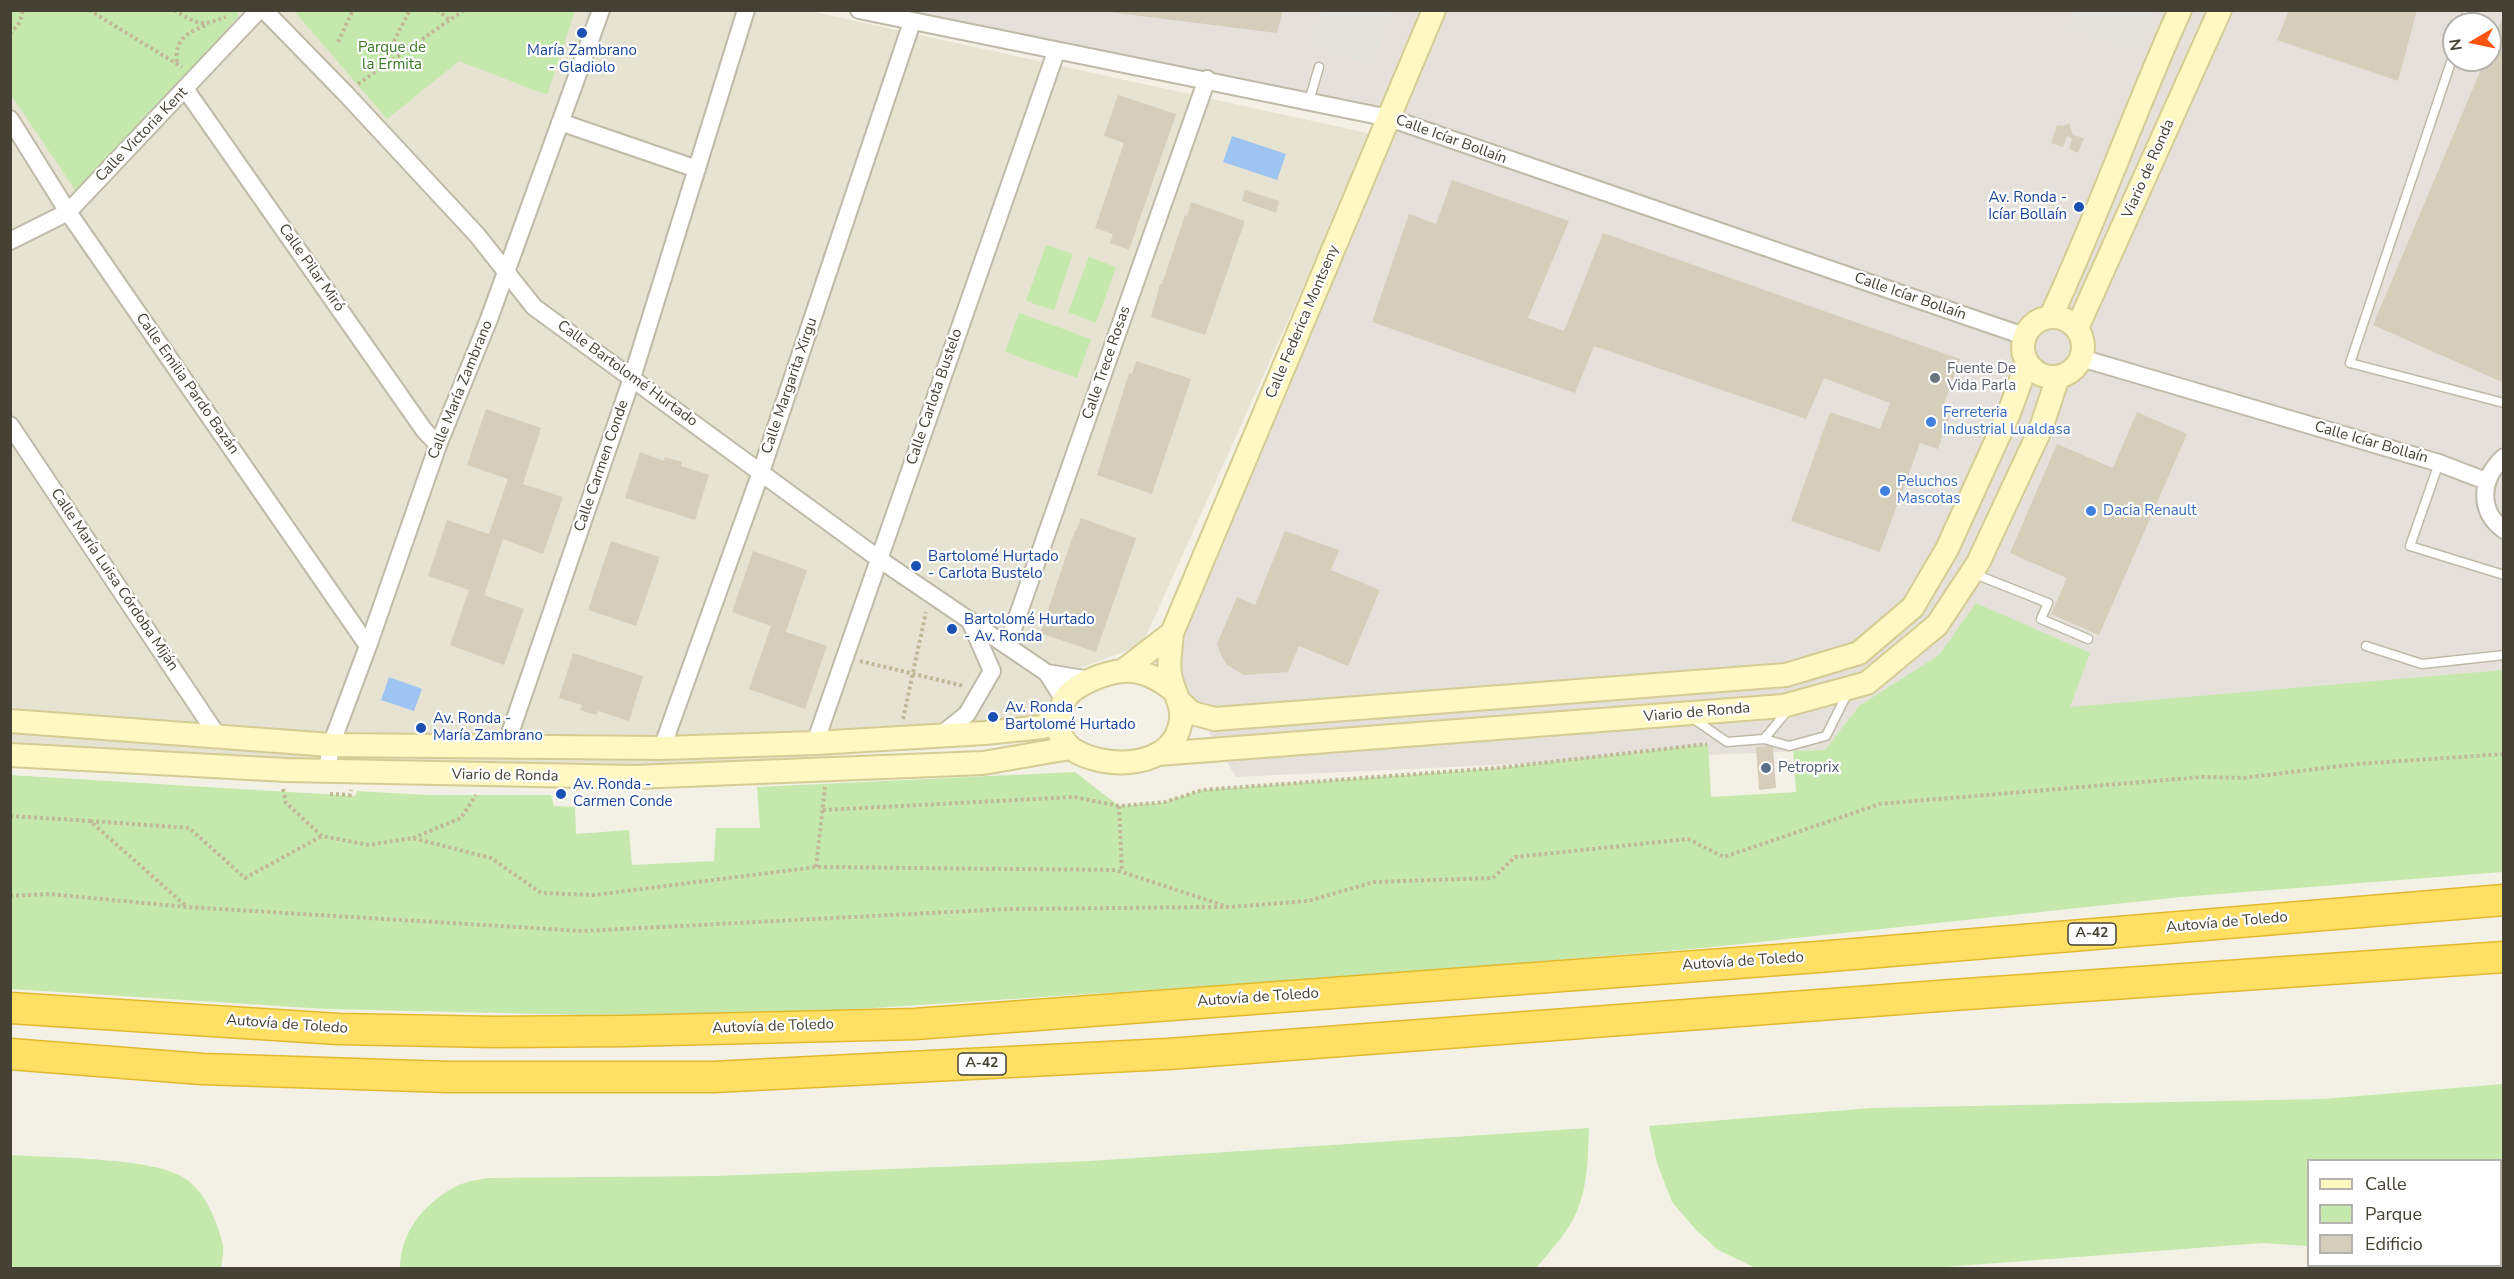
<!DOCTYPE html>
<html>
<head>
<meta charset="utf-8">
<style>
	body { margin:0 }
	#map { position:relative; width:2514px; height:1279px; overflow:hidden; background:#f3f1e5; font-family:"Nunito Sans",sans-serif }
	canvas { display:block }
	.frame { position:absolute; inset:0; border:12px solid #454134; pointer-events:none }
	.legend { position:absolute; left:2307px; top:1159px; width:195px; height:108px; box-sizing:border-box; background:#fff; border:2px solid #b5b3ae; margin:0; padding:8px 10px; list-style:none; font-size:18px; color:#454134 }
	.legend li { display:flex; align-items:center; gap:12px; height:30px }
	.legend b { width:30px; border:2px solid #b5b3ae }
	.north { position:absolute; left:2442px; top:12px; width:60px; height:60px; box-sizing:border-box; background:#fff; border:2px solid #b5b3ae; border-radius:50%; rotate:261deg; font-size:16px; font-weight:700; line-height:24px; text-align:center; color:#454134 }
	.north::after { content:''; display:block; margin:auto; width:21px; height:27px; background:#ff5310; clip-path:polygon(50% 0,100% 100%,50% 72%,0 100%) }
</style>
</head>
<body>
<div id="map">
<canvas width="2514" height="1279"></canvas>
<div class="frame"></div>
<ul class="legend">
<li><b style="height:8px;background:#fff8c3"></b>Calle</li>
<li><b style="height:16px;background:#c5e9ac"></b>Parque</li>
<li><b style="height:16px;background:#d5ceba"></b>Edificio</li>
</ul>
<div class="north">N</div>
</div>
<script>
const ctx = document.querySelector('canvas').getContext('2d');
ctx.lineJoin = 'round';
function paint(path, color) { ctx.fillStyle = color; ctx.fill(path, 'evenodd'); }
function strokePath(path, color, width, dash) { ctx.strokeStyle = color; ctx.lineWidth = width; ctx.lineCap = dash ? 'butt' : 'round'; ctx.setLineDash(dash || []); ctx.stroke(path); }
function drawText(font, color, halo, rows, align = 'center') {
  ctx.font = font + ' "Nunito Sans",sans-serif'; ctx.lineWidth = 4.5; ctx.setLineDash([]); ctx.textBaseline = 'middle'; ctx.strokeStyle = halo; ctx.fillStyle = color; for (const [text, x, y, turn = 0] of rows) {
    ctx.save(); ctx.translate(x, y); ctx.rotate((+turn || 0) * Math.PI / 180); ctx.textAlign = isNaN(turn) ? turn : align; if (halo) ctx.strokeText(text, 0, 0); ctx.fillText(text, 0, 0); ctx.restore();
  }
}
paint(new Path2D(`
	M10 11H810L1372 134 1142 645 1075 670 1034 737 646 773 11 750Z`), '#e7e3d2');
paint(new Path2D(`
	M911 11H2503V728L2165 734 1236 777 1169 666 1403 116ZM2454 24H2490V60H2454Z`), '#e5e1da');
paint(new Path2D(`
	M235 10 239 15 188 74 76 191 11 95 10 11Z
	M294 11H575L547 95 459 61 387 119Z
	M1046 245 1073 254 1054 310 1026 301Z
	M1089 257 1116 267 1096 323 1068 312Z
	M1019 313 1091 339 1077 378 1005 352Z
	M1976 603 2090 653 2070 707 2504 670 2503 872 2181 897 1703 948 1336 978 811 1012 586 1015 326 1009 11 989 10 775 355 796 357 791 426 795H551L554 806 575 807 576 834 629 830 632 865 714 861 716 828H760L757 787 1075 772 1119 806 1165 802 1202 790 1497 768 1708 744 1711 797 1796 792 1793 751 1825 750 1859 706 1939 655Z
	M2503 1084V1238H2501L2500 1160H2308V1246L2263 1243 1931 1268H1756L1718 1250 1697 1231 1672 1202 1657 1163 1649 1126 1872 1108 2323 1099Z
	M1589 1128C1588 1153 1588 1180 1580 1203 1572 1228 1553 1248 1536 1268H400C400 1231 427 1200 459 1185 468 1181 478 1180 487 1178L716 1176 1090 1161Z
	M11 1155C51 1158 155 1157 186 1179 206 1193 218 1223 223 1246 224 1253 222 1261 221 1268H11Z`), '#c5e9ac');
paint(new Path2D(`
	M2075 10H2157L2158 11 2139 53 2067 29Z
	M1321 11H1393L1372 65 1310 43Z`), '#e3e2dd');
paint(new Path2D(`
	M1232 136 1286 154 1277 180 1223 162Z
	M389 677 422 689 414 711 381 700Z`), '#9ec5f2');
paint(new Path2D(`
	M1093 10H1283L1277 33Z
	M2289 10H2417L2398 81 2277 40Z
	M2504 15V383L2373 325 2485 60H2490V47Z
	M1118 95 1176 114 1129 250 1110 243 1113 234 1095 228 1124 143 1104 136Z
	M2069 123 2073 135 2084 138 2078 153 2069 149 2072 139 2067 136 2063 147 2051 143 2057 125 2063 126Z
	M1452 180 1569 221 1528 318 1564 331 1603 233 1960 359 1944 404 1953 407 1938 449 1920 443 1880 552 1791 521 1830 412 1880 429 1890 403 1824 378 1806 419 1594 346 1575 393 1372 322 1409 214 1436 224Z
	M1245 190 1279 201 1276 213 1242 201Z
	M1191 202 1245 221 1205 335 1151 317 1160 284H1162L1185 215 1187 216Z
	M1136 361 1191 379 1152 494 1097 475 1129 373 1132 374Z
	M486 409 541 428 523 484 563 497 543 554 503 539 484 595 524 609 504 665 450 645 469 590 428 576 447 520 489 534 508 479 467 465Z
	M2137 412 2187 434 2099 635 2051 614 2067 578 2010 553 2057 444 2113 468Z
	M640 452 664 461 665 457 682 462 681 466 709 475 695 520 625 498Z
	M1081 518 1136 538 1096 652 1040 633 1075 530 1076 531Z
	M1285 531 1339 550 1331 570 1380 590 1348 666 1299 646 1288 672 1244 675 1227 665 1221 655 1217 644 1237 597 1255 605Z
	M611 541 660 557 636 626 588 610Z
	M753 551 807 570 786 632 827 646 805 709 749 689 771 626 732 612Z
	M573 653 643 676 629 721 598 711 596 715 580 710 582 705 559 698Z
	M1773 746 1776 788 1759 790 1756 747Z`), '#d5ceba');
const lane = new Path2D(`
	M2464 24 2468 10
	M2454 53 2350 363 2504 403
	M1309 101 1319 67
	M2439 463 2410 546 2504 575
	M1972 573 2048 603 2041 619 2088 639
	M2366 646 2422 664 2504 655
	M1691 717 1727 742 1764 739 1789 709
	M1764 739 1789 746 1826 736 1848 692`);
const street = new Path2D(`
	M264 10 345 93 477 235 534 307 879 559 1047 673 1064 700
	M859 10 1389 118 2024 336
	M186 90 424 430 438 445
	M10 119 68 212 368 646
	M560 122 697 169
	M10 241 68 212 259 10
	M2081 358 2439 463 2486 481
	M10 425 217 735
	M2504 457C2481 478 2477 510 2504 530
	M1007 646 1207 79
	M1047 673 1090 680
	M941 735 967 714 992 671 970 621
	M815 743 1056 52
	M505 748 632 378 746 10
	M662 748 761 472 912 22
	M327 772 331 745 368 646 438 445 489 319 601 10`);
const secondary = new Path2D(`
	M2051 316C2098 216 2134 111 2180 10
	M2023 347a30 30 0 1 1 60 0a30 30 0 1 1-60 0Z
	M2077 328 2220 10
	M1124 670 1172 633
	M1175 692C1162 680 1142 669 1123 671 1107 672 1074 684 1065 699 1060 707 1060 721 1058 731 1062 737 1066 745 1072 749 1105 771 1176 769 1181 719 1183 704 1172 689 1170 674 1168 662 1171 646 1172 633L1434 10
	M1179 701 1192 713 1215 719 1786 675 1859 653 1913 607 1947 549 2009 413 2027 363
	M10 721 331 745 662 748 815 743 985 733 1043 727 1061 711
	M1158 754 1783 706 1867 683 1937 625 1978 563 2041 428 2058 377
	M10 755 286 770 635 777 983 763 1070 748`);
const highway = new Path2D(`
	M10 1008 338 1029 495 1032 625 1031 915 1024 1818 957 2504 900
	M10 1054 202 1069 448 1077H713L1168 1054 1952 995 2504 957`);
strokePath(lane, '#bfbaa7', 11);
strokePath(street, '#bfbaa7', 20);
strokePath(secondary, '#d5cc93', 26);
strokePath(highway, '#e2b82f', 33);
strokePath(new Path2D(`
	M89 10 182 67
	M174 10C198 24 200 27 226 17
	M437 10 450 20
	M10 34 20 22 23 10
	M338 42 353 10
	M177 62C174 40 187 32 207 25
	M380 68 410 10
	M358 84 464 10
	M860 661 964 686
	M903 719 926 612
	M283 789 286 803 322 836 369 845 412 838 491 858 541 893 594 895 816 867 1116 870 1225 906
	M330 794 350 795 351 790
	M1119 806 1122 872
	M823 810 1074 797 1119 806 1165 802 1202 790 1497 768 1707 744
	M10 816 90 821 187 907
	M90 821 189 828 245 878 322 836
	M413 838 461 818 476 795
	M816 867 825 787
	M10 896 49 894 187 907 583 931 1007 909 1229 907 1308 901 1374 882 1493 878 1515 857 1688 839 1724 857 1880 804 2203 777 2243 778 2357 764 2504 754`), '#c1b898', 4, [3, 3]);
strokePath(lane, '#fff', 8);
strokePath(street, '#fff', 16);
strokePath(secondary, '#fff8c3', 22);
strokePath(highway, '#ffe064', 30);
for (const [x, y, r, color] of [
	[582,33,6,"#1a4fb4"],
	[2079,207,6,"#1a4fb4"],
	[1935,378,6,"#6b7280"],
	[1931,422,6,"#3f7fe0"],
	[1885,491,6,"#3f7fe0"],
	[2091,511,6,"#3f7fe0"],
	[916,566,6,"#1a4fb4"],
	[952,629,6,"#1a4fb4"],
	[993,717,6,"#1a4fb4"],
	[421,728,6,"#1a4fb4"],
	[1766,768,6,"#5c6f8a"],
	[561,794,6,"#1a4fb4"]
]) { const dot = new Path2D(); dot.arc(x, y, r, 0, 2 * Math.PI); ctx.fillStyle = color; ctx.fill(dot); strokePath(dot, '#fff', 2); }
for (const [x, y, w] of [
	[2092,934,48],
	[982,1064,48]
]) { const box = new Path2D(); box.roundRect(x - w / 2, y - 11, w, 22, 4.5); ctx.fillStyle = '#fff'; ctx.fill(box); strokePath(box, '#454134', 1.5); }
drawText('bold 14px', '#454134', null, [
	["A-42",2092,934],
	["A-42",982,1064]
]);
drawText('15px', '#3a7926', '#fff', [
	["Parque de",392,48],
	["la Ermita",392,65]
]);
drawText('15px', '#164399', '#fff', [
	["María Zambrano",582,51,"center"],
	["- Gladiolo",582,68,"center"],
	["Av. Ronda -",2067,198,"right"],
	["Icíar Bollaín",2067,215,"right"],
	["Bartolomé Hurtado",928,557],
	["- Carlota Bustelo",928,574],
	["Bartolomé Hurtado",964,620],
	["- Av. Ronda",964,637],
	["Av. Ronda -",1005,708],
	["Bartolomé Hurtado",1005,725],
	["Av. Ronda -",433,719],
	["María Zambrano",433,736],
	["Av. Ronda -",573,785],
	["Carmen Conde",573,802]
], 'left');
drawText('15px', '#454134', '#fff', [
	["Calle Victoria Kent",142,135,-46],
	["Calle Icíar Bollaín",1451,140,20],
	["Viario de Ronda",2149,169,-66],
	["Calle Pilar Miró",311,268,55],
	["Calle Icíar Bollaín",1910,297,19],
	["Calle Federica Montseny",1303,322,-67],
	["Calle Trece Rosas",1107,363,-71],
	["Calle Bartolomé Hurtado",627,374,36],
	["Calle Emilia Pardo Bazán",187,384,55],
	["Calle Margarita Xirgu",790,386,-71],
	["Calle María Zambrano",461,390,-68],
	["Calle Carlota Bustelo",935,397,-71],
	["Calle Icíar Bollaín",2371,443,16],
	["Calle Carmen Conde",602,466,-71],
	["Calle María Luisa Córdoba Miján",114,580,56],
	["Viario de Ronda",1697,713,-5],
	["Viario de Ronda",505,776,1],
	["Autovía de Toledo",2227,923,-5],
	["Autovía de Toledo",1743,962,-4],
	["Autovía de Toledo",1258,998,-4],
	["Autovía de Toledo",287,1025,4],
	["Autovía de Toledo",773,1027,-2]
]);
drawText('15px', '#5b616d', '#fff', [
	["Fuente De",1947,369],
	["Vida Parla",1947,386]
], 'left');
drawText('15px', '#366cbe', '#fff', [
	["Ferreteria",1943,413],
	["Industrial Lualdasa",1943,430],
	["Peluchos",1897,482],
	["Mascotas",1897,499],
	["Dacia Renault",2103,511]
], 'left');
drawText('15px', '#4e5e75', '#fff', [
	["Petroprix",1778,768]
], 'left');
</script>
</body>
</html>
